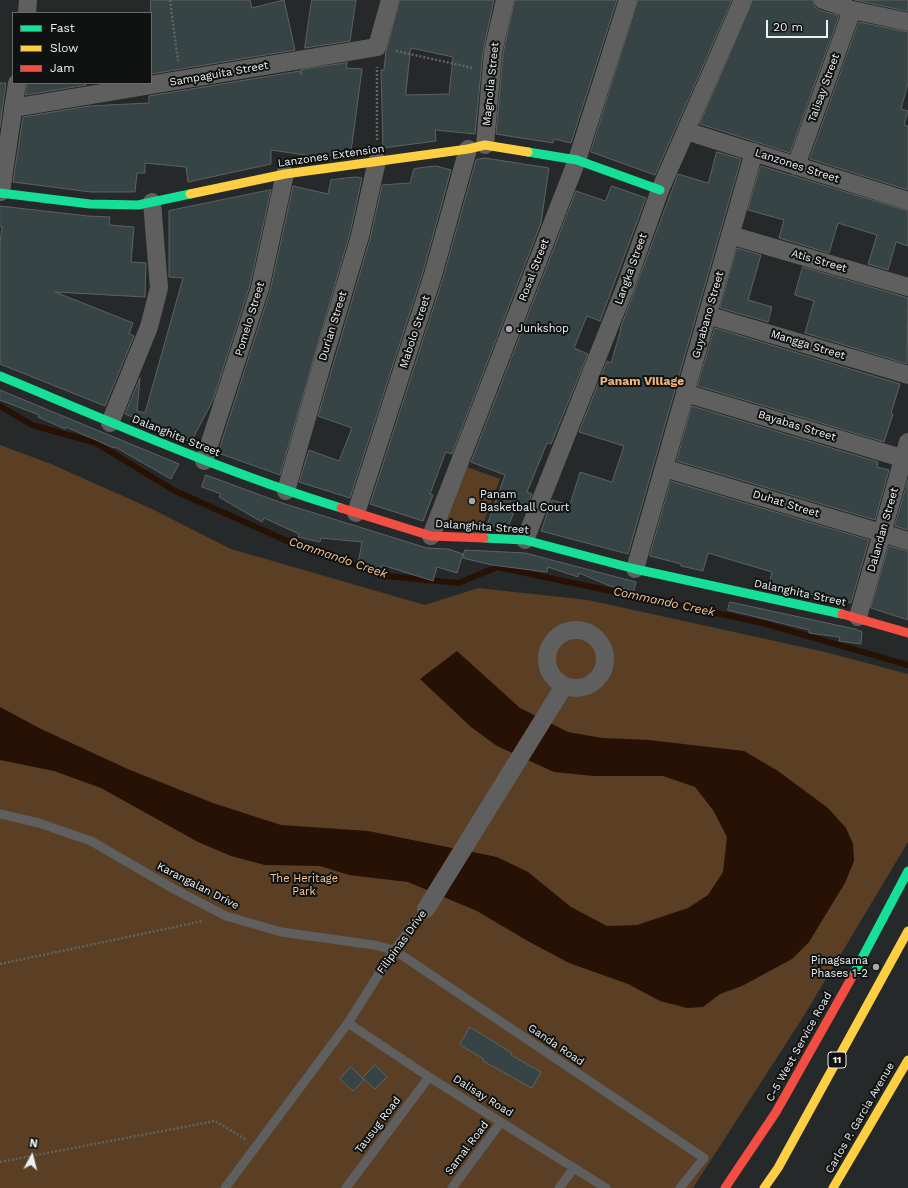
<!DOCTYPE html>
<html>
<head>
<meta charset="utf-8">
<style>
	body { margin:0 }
	#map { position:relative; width:908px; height:1188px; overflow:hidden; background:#262929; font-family:"Work Sans",sans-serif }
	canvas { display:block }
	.legend { position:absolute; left:12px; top:12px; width:140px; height:72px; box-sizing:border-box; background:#101212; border:1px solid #686b6b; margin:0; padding:5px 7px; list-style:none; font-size:12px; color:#edf0f0 }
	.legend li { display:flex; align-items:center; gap:8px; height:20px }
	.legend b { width:20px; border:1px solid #686b6b }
	.north { position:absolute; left:12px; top:1136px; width:40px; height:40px; -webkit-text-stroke:3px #101212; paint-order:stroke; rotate:7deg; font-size:11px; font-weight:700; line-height:16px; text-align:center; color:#edf0f0 }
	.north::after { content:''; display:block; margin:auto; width:14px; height:18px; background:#edf0f0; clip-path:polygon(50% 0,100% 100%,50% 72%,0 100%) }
	.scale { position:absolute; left:766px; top:20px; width:62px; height:18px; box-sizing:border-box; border:2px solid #edf0f0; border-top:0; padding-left:5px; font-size:12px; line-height:14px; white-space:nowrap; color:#edf0f0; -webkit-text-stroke:3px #101212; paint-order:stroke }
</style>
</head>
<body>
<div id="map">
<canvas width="908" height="1188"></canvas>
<ul class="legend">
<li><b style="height:5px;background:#16e098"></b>Fast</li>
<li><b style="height:5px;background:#ffcf43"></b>Slow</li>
<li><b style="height:5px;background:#f24e42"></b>Jam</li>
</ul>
<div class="north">N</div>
<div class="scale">20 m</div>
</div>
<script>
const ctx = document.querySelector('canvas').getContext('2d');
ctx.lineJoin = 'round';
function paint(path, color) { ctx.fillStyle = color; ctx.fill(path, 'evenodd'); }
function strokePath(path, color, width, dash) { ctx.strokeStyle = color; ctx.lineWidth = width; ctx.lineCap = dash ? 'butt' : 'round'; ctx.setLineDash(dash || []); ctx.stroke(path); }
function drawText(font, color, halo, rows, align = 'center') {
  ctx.font = font + ' "Work Sans",sans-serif'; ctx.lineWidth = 4; ctx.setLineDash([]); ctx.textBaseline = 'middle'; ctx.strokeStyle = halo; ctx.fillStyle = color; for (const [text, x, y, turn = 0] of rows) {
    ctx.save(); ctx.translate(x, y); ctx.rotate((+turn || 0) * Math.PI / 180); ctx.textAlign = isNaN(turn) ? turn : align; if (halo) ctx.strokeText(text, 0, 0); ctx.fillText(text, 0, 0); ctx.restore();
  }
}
paint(new Path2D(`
	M0 445 51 464 152 509 231 549 425 605 478 588 588 600 825 652 908 674V842L805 1014 693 1188H0Z
	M464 466 500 479 479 535 444 523Z`), '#5a3f24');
paint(new Path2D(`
	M457 651 520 708 568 732 602 738 649 740 744 751 778 771 828 808 846 828 853 844 854 861 845 883 809 942 792 959 742 986 720 994 703 1007 687 1008 660 1001 628 984 569 963 526 940 477 911 408 882 349 875 320 866 265 865 231 856 198 842 101 788 54 771 0 760V707L41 729 130 770 213 803 281 825 368 831 497 857 528 872 571 907 607 926 637 925 688 908 708 895 723 872 727 837 713 810 695 787 663 776H594L554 772 497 746 471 727 420 679Z`), '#261104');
strokePath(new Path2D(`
	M0 406 32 425 96 443 175 491 294 544 386 576 459 583 497 567 763 623 908 665`), '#261104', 6);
const building = new Path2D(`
	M151 0H250L252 8 284 0 295 50 151 74Z
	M312 0H356L350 41 305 48Z
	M400 0H494L483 51 475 134 435 130 436 141 383 148 381 70H384L386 51ZM411 48 453 57 449 94 406 95Z
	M515 0H617L571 143 554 139 553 143 496 134 503 54Z
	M638 0H732L655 175 591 152Z
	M753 0H813L815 7 819 10 839 16 790 153 700 124Z
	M855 0H908V11Z
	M859 22 908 32V83L901 109 908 111 904 125 908 126V190L810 159Z
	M347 63 346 68 362 69 351 152 319 157 271 150V164L188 182 186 167 145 163V173H137L135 192H91L13 182 23 117 89 106 149 103V96L300 71 301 75V70Z
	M0 83H6L0 127Z
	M27 83H86V85L26 95Z
	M717 152 741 159 628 554 541 531 552 500 570 505 580 472 612 482 624 446 579 432 607 361 611 363 621 329H620L678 174 708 183Z
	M485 158 549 168 541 223 452 454 446 452 445 454 430 494 433 495 423 521 370 504 443 278 476 160Z
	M436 166 451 170 423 272 350 498 299 482 309 450 339 461 352 428 318 416 370 239 382 185 410 183 414 169Z
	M761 166 908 211V246L896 242 888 270 868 264 877 235 838 223 829 253 779 238 784 220 748 210Z
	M356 177 362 178 350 233 280 475 218 453 270 291 293 186 328 194 331 180Z
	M612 186 646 198 600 321 587 316 574 348 588 354 551 444 547 443 527 492 532 494 525 511 516 507 508 527 491 526 487 525 505 475 471 462 576 191 605 201Z
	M271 190 250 285 213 400 191 442 125 414 140 378 137 411 145 413 183 278 169 277V211Z
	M0 206 88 216 110 217 109 225 134 227 131 262 146 263 145 297 55 292 133 323 129 334 134 336 105 406 0 364V243L2 227 0 226Z
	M737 248 761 255 748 300 772 307 768 322 720 308Z
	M803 267 908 298 907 364 805 333 814 301 795 295Z
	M715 328 900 384 891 413 893 414 884 442 698 386Z
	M0 390 179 464 171 479 115 447 114 448 66 427 65 429 38 417 39 415 0 400Z
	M692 406 878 462 877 467 889 470 875 520 677 461Z
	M206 475 282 503 427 548 448 549 463 554 457 573 437 567 433 581 382 565 381 568 358 564 362 542 321 538 320 542 298 537 299 534 264 518 262 522 219 497 221 494 202 487Z
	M908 480V530L895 526Z
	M671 481 869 540 851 603 769 585 772 572 708 553 703 571 681 566V564L650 556Z
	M889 546 908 551V620L871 608Z
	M465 550 525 553 636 582 634 591 610 586 579 573 578 577 548 567 547 572 492 565 463 558Z
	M730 602 855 629 862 632 861 644 839 641 840 637 809 633V630L728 610Z
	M470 1027 512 1053 511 1055 541 1072 532 1088 483 1061 484 1059 460 1045Z
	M375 1065 387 1077 375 1089 363 1078Z
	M351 1067 364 1080 353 1091 340 1079Z`);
paint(building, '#364445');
strokePath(building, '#5f6161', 1);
strokePath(new Path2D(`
	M170 0 178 61
	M396 51 473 68
	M377 140V67
	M0 964 203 921
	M0 1162 215 1121 245 1139`), '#626363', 2.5, [2, 2]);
strokePath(new Path2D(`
	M0 814 39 823 91 841 172 888 226 916 281 932 374 945 394 950 704 1158 680 1188
	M348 1023 429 1077 606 1188
	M225 1188 348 1023 394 950 426 909
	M346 1188 429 1077
	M452 1188 501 1122
	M559 1188 574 1168`), '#5f5f5f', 9);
strokePath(new Path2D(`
	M823 0 852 10 908 22
	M27 13 28 0
	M13 108 377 47 390 0
	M686 131 908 201
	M485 145 493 52 505 0
	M796 166 852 10
	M1 192 17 83
	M730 235 908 287
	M707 315 908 375
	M685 393 908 460
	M110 423 149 327 159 288 152 202
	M204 461 260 288 285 174
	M664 468 908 541
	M286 491 325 354 360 236 377 161
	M356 513 433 275 468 149
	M431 536 577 160 628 0
	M525 540 626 285 660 190 743 0
	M635 569 754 152
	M858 617 908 442
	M547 659a29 29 0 1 1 58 0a29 29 0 1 1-58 0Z
	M426 909 564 686`), '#5f5f5f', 18);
strokePath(new Path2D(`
	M528 152 577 160 660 190
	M0 193 90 204 138 205 190 194
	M0 376C113 423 224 472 341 508
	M484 538 525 540 635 569 842 614
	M852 977 908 871`), '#16e098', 9);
strokePath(new Path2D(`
	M190 194 285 174 468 149 485 145 528 152
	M764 1188 778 1168 908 931
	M833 1188 908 1060`), '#ffcf43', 9);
strokePath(new Path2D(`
	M341 508 431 536 484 538
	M842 614 908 633
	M725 1188 776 1112 852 977`), '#f24e42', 9);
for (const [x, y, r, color] of [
	[509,329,4,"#a7aaaa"],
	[472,501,4,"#a7aaaa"],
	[876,967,4,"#a7aaaa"]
]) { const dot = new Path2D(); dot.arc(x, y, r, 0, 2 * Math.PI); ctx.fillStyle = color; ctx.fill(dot); strokePath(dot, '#101212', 1.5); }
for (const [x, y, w] of [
	[837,1060,18]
]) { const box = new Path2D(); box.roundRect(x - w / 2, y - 8, w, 16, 3); ctx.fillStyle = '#101212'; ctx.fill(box); strokePath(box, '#edf0f0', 1); }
drawText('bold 10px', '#edf0f0', null, [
	["11",837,1060]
]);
drawText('11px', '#edf0f0', '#101212', [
	["Sampaguita Street",219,74,-10],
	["Magnolia Street",491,84,-84],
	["Talisay Street",824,88,-70],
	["Lanzones Extension",331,156,-8],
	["Lanzones Street",797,166,18],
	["Atis Street",819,261,16],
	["Langka Street",631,269,-70],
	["Rosal Street",534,270,-69],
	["Guyabano Street",708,315,-74],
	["Pomelo Street",250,319,-73],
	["Durian Street",333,326,-73],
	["Mabolo Street",415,332,-72],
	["Mangga Street",808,345,17],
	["Bayabas Street",797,426,17],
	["Dalanghita Street",176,436,22],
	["Duhat Street",786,504,17],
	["Dalanghita Street",482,527,4],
	["Dalandan Street",883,530,-74],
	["Dalanghita Street",800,593,12],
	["Karangalan Drive",198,886,27],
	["Filipinas Drive",402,942,-54],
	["Ganda Road",556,1045,34],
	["C-5 West Service Road",799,1047,-61],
	["Dalisay Road",483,1096,32],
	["Carlos P. Garcia Avenue",860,1118,-60],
	["Tausug Road",378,1125,-53],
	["Samal Road",467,1148,-53]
]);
drawText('11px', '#edf0f0', '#101212', [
	["Junkshop",517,329],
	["Panam",480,495],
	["Basketball Court",480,508],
	["Pinagsama",868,961,"right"],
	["Phases 1-2",868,974,"right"]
], 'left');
drawText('11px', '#f7c89d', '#101212', [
	["The Heritage",304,879],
	["Park",304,892]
]);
drawText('bold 12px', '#f1b57d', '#101212', [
	["Panam Village",642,381]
]);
drawText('italic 12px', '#fcc28b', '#101212', [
	["Commando Creek",338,558,19],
	["Commando Creek",664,602,12]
]);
</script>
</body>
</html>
